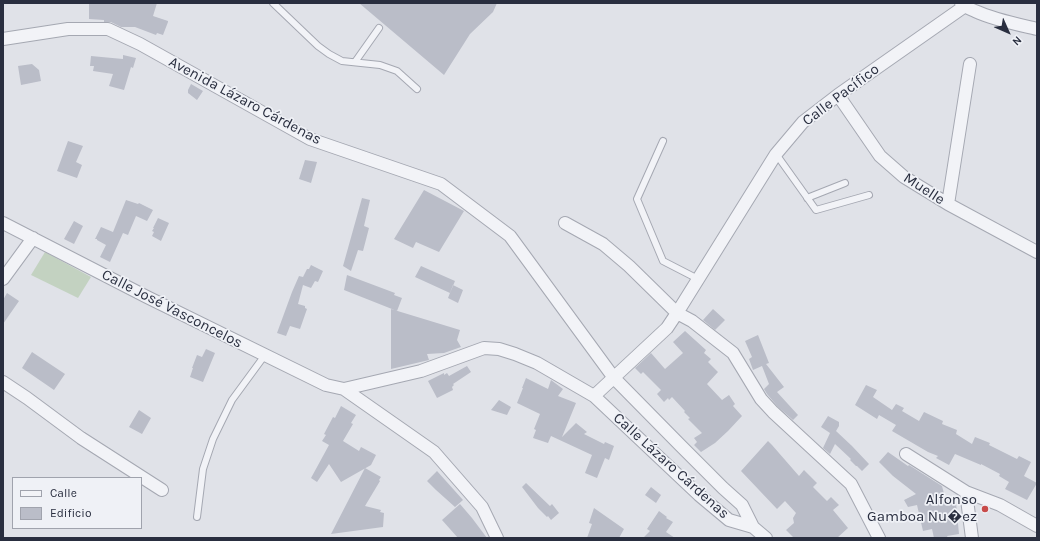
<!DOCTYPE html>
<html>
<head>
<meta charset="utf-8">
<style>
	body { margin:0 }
	#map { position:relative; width:1040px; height:541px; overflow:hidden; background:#e0e2e8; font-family:Karla,sans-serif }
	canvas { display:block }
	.frame { position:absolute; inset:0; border:4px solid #292e3f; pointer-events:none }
	.legend { position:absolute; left:12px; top:477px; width:130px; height:52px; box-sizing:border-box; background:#eff1f6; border:1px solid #a0a3ad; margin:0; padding:5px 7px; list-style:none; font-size:12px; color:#292e3f }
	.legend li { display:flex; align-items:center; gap:8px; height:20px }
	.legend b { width:20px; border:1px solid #a0a3ad }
	.north { position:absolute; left:988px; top:12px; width:40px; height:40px; -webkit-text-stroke:3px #eff1f6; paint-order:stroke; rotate:135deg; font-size:11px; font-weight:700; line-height:16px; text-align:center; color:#292e3f }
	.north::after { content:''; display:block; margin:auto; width:14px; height:18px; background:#292e3f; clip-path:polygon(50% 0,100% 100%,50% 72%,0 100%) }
</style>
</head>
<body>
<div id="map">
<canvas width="1040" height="541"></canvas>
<div class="frame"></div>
<ul class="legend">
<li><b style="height:5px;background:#f2f3f7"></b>Calle</li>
<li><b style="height:11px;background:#babdc8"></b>Edificio</li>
</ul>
<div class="north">N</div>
</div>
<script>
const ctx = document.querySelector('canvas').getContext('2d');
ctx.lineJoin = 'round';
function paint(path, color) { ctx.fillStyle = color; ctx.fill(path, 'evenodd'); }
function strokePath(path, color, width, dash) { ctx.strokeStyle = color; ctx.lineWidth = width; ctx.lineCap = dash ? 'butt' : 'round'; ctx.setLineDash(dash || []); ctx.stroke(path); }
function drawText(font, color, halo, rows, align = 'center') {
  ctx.font = font + ' Karla,sans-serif'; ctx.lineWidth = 3.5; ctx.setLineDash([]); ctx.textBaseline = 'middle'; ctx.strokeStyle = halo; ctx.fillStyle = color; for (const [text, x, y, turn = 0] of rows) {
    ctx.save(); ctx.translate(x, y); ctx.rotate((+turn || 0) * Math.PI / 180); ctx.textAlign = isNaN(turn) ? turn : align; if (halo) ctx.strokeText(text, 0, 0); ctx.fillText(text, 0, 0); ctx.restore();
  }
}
paint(new Path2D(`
	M45 252 91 277 78 298 31 275Z`), '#c3d2c1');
paint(new Path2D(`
	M89 3H157L153 16 168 21V22L163 35 157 33 156 35 135 27H121L111 22H104V20L89 19Z
	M359 3H497L493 12 470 34 444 75Z
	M123 55 136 58 133 68 131 67 124 90 109 86 113 74 93 71 94 66H90L91 56 123 59Z
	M32 64 39 70 41 81 21 85 18 66Z
	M191 84 203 91 197 100 188 93V90Z
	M68 141 83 146 76 162 82 165 77 178 57 171Z
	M305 160 317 162 311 183 299 179Z
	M424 190 464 211 439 252 416 242 413 248 394 239Z
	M362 198 370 200 364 226 369 228 363 251 358 250 351 271 343 266Z
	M126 200 138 204 139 203 153 210 147 221 136 216 128 235 123 233 110 262 100 257 106 245 97 240V239H95L101 227 113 232Z
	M158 218 169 223 161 241 152 236 154 232 152 231 154 228H153Z
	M74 221 83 226 74 244 64 239Z
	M311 265 323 271 318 282 315 281 311 288 303 285 298 304 305 306V308L307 309 300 329 290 326 286 336 277 333 292 292 299 276 303 277 307 269H309Z
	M421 266 455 281 450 293 415 277Z
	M347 275 395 293 394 295 402 298 397 311 344 290Z
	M453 285 463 290 458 303 448 298Z
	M7 293 19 301 3 324V300Z
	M391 309 460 330 457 340 461 347 444 353 427 354 429 360 391 369Z
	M713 309 725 320 715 330 703 320Z
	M685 331 706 350 704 353 711 359 708 362 718 372 707 384 722 400 729 395 735 404 733 406 742 416 728 431 715 443 701 452 694 445 697 442 694 438 702 433 688 419 690 418 684 412 685 411 672 397 669 400 668 398 664 402 657 394 661 390 643 372 641 374 635 368 651 353 665 369 683 353 673 342Z
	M758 335 769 363 766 364 784 387 777 392 798 415 793 420 778 407 767 394 764 389 769 384 762 366 753 370 749 359 752 357 745 341Z
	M206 349 215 353 203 382 190 377 193 368H192L197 355 202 357Z
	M32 352 65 374 54 390 22 368Z
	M467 366 471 372 453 384 454 385 452 387 453 390 437 398 428 381 444 373V375L447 373 449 376Z
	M526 378 548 389 551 380 563 389 558 396 576 403 562 437 576 423 587 432 584 434 604 444 605 442 614 446 609 460 605 458 597 478 585 473 592 455 551 436 548 443 533 438 536 430 534 429 540 414 517 403 523 388H522Z
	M866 385 877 390 873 397 892 410 896 404 904 408 902 411 919 421 924 412 943 421 942 424 957 430 956 434 972 444 975 437 990 443 989 445 1017 459 1019 456 1031 462 1024 476 1037 483 1027 500 1005 489 1009 482 999 476 1000 474 981 464V465L955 454 949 465 936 458 938 456 928 452 892 431 896 425 879 415 877 419 855 405Z
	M499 400 511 407 507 415 491 410Z
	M341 406 356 415 351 423 353 424 343 441 359 451 361 447 376 455 371 465 341 482 329 464 317 482 311 478 329 445 322 441 326 435 324 434 333 417 335 418Z
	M139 410 151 418 142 434 129 427Z
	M828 416 839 422V426L836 431 852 446 869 464 862 471 857 466H856L850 460 851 459 835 444 830 454 823 448 830 433 821 427Z
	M768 441 772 445 799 476 804 470 817 483 813 487 827 501 831 497 839 505 833 510 848 528 837 538H794L786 530 794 523 793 518 796 513 785 501 777 509 741 471Z
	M888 452 908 466 909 465 942 486 947 505 956 503 959 534 947 536 948 538H934L932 529 923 531 917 505 908 507 904 500 916 494 893 476 879 462Z
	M365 468 381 477 379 480 380 481 365 506 381 510 380 512 384 513 383 527 331 534Z
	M437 471 463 500 455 507 436 490 427 481Z
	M526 483 550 506 552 504 559 513 551 520 548 516 547 517 538 508 522 487Z
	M651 487 661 495 656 503 645 495Z
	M460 504 472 518 487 538H458L442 520Z
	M594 508 624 529 619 538H587L592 524 589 523Z
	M659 511 667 517 666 518 673 522 666 532 675 538H643L650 531 647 529Z`), '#babdc8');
const service = new Path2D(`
	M273 3 318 46 329 54 342 61 380 65 397 71 417 89
	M355 62 379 28
	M663 141 637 199 663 261 698 279
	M776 154 816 210 869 195
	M807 198 845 183
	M197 517 203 469 213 439 232 400 265 355`);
const minor = new Path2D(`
	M961 3C965 7 970 9 975 11 995 20 1016 24 1037 29
	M3 39 68 29H108L140 44 310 139 441 184 510 236 614 378 680 445 723 488 742 505 753 527 766 538
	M838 95 880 156 904 177 948 204 1037 252
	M948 204 970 64
	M3 223 147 297 326 385 344 389 421 371 484 348 499 349 515 354 537 363 594 396 667 328 677 313 776 154 803 122 838 95 965 6
	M565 223 603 244 629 266 677 313 692 321 733 353 761 399 773 412 851 484 879 538
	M3 279 33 238
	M3 382 27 398 81 438 162 490
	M344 389 434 452 482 507 497 538
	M594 396 699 495 729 520 753 527
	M906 454 966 492 1000 505 1037 526
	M966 492 972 538`);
strokePath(service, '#a5a8b2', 8);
strokePath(minor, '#a5a8b2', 14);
strokePath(service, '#f2f3f7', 6);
strokePath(minor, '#f2f3f7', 12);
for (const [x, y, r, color] of [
	[985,509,4,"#c84b4a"]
]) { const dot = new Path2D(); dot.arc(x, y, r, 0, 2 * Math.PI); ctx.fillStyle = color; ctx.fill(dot); strokePath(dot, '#eff1f6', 1.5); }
drawText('15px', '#292e3f', '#eff1f6', [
	["Calle Pacífico",841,95,-37],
	["Avenida Lázaro Cárdenas",245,101,28],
	["Muelle",924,189,33],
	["Calle José Vasconcelos",172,309,27],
	["Calle Lázaro Cárdenas",671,466,42]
]);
drawText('15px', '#292e3f', '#eff1f6', [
	["Alfonso",977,500],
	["Gamboa Nu�ez",977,517]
], 'right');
</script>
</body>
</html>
